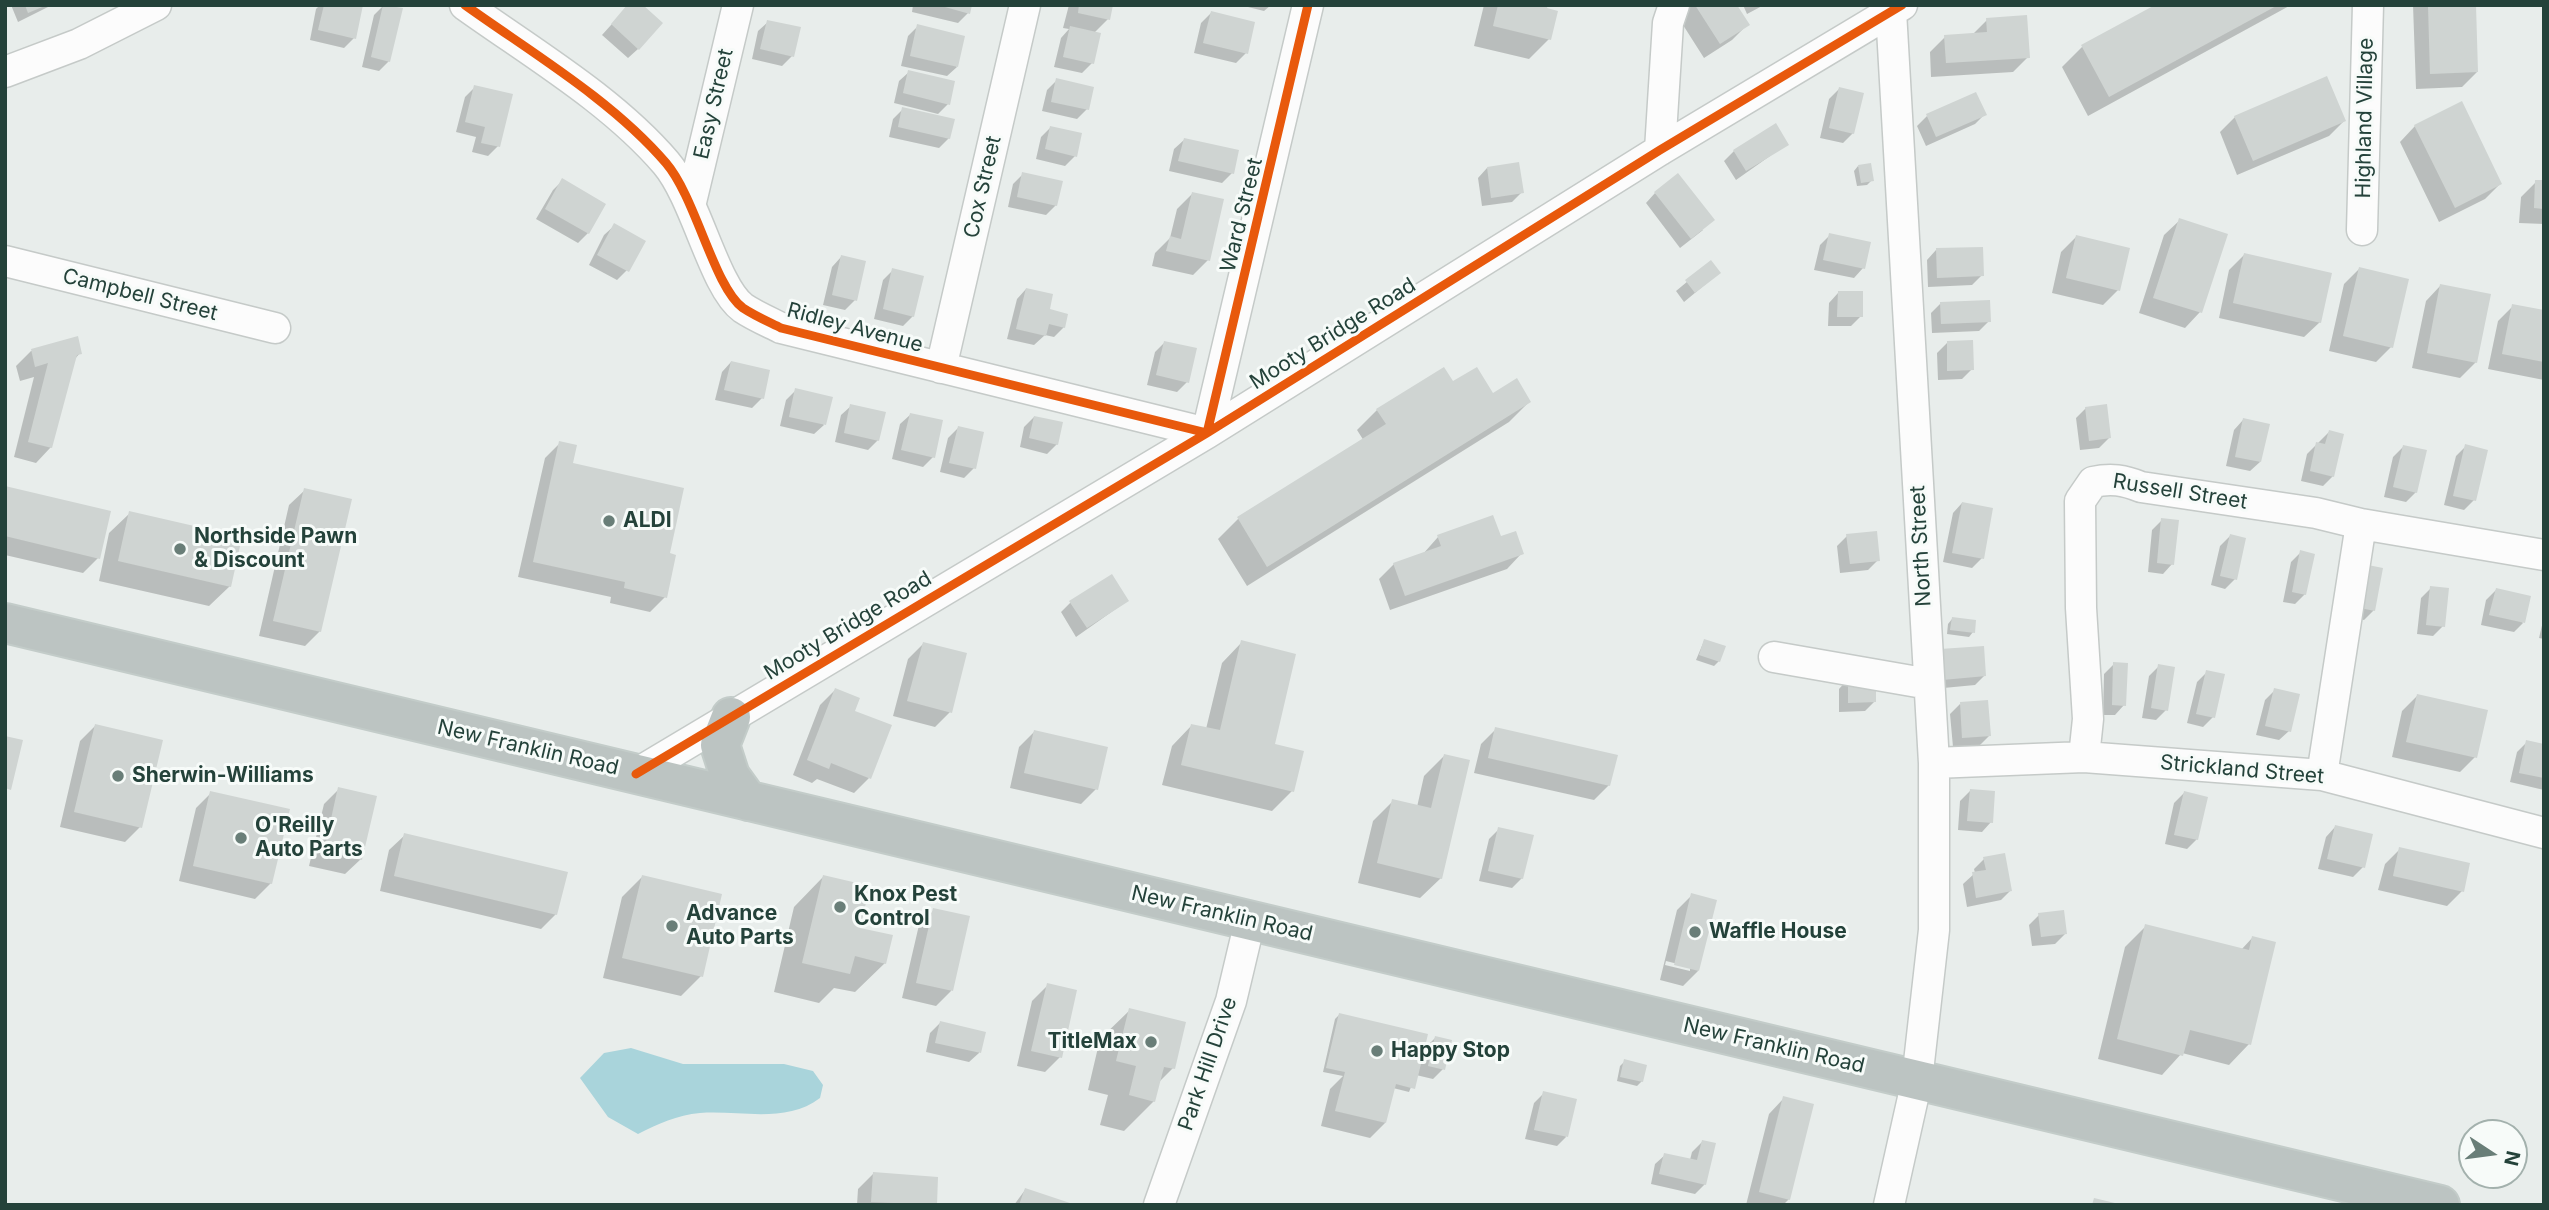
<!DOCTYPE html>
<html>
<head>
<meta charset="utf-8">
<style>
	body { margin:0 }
	#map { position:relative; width:2549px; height:1210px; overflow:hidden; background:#e8edeb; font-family:Inter,sans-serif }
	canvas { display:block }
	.frame { position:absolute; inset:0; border:7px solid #24423a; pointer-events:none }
	.north { position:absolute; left:2458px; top:1119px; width:70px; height:70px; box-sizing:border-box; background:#f7fbf9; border:2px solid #a3b1ad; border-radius:50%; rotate:103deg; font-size:19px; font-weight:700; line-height:28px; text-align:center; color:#24423a }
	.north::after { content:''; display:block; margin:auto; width:24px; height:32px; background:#697e78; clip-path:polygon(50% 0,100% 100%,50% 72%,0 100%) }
</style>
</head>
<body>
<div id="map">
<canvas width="2549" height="1210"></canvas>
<div class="frame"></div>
<div class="north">N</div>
</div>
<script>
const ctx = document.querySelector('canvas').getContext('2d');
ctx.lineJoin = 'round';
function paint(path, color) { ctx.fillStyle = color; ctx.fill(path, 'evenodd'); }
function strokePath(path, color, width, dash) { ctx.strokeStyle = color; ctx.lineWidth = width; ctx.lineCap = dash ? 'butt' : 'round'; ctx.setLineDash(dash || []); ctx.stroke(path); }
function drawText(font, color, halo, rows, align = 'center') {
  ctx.font = font + ' Inter,sans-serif'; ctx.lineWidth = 6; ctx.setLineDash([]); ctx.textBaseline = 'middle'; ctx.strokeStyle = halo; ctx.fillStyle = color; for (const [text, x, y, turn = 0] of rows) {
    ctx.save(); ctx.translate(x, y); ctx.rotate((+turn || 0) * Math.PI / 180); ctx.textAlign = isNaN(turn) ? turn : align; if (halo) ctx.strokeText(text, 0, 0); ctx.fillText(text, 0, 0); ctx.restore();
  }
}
paint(new Path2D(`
	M631 1048 683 1064H784L813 1071 823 1085 820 1098C786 1124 740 1110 700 1113 677 1115 658 1124 638 1134L608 1117 580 1078 604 1053Z`), '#a9d4db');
paint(new Path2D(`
	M11 5H52L18 22Z
	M320 5H355L354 38 344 48 310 40 316 9Z
	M629 5 638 49 628 58 602 35Z
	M913 5H970L968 13 958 23 912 12Z
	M1069 5H1111L1108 19 1094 33 1092 63 1082 73 1054 67 1061 38 1069 29 1063 28Z
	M1240 5H1271L1264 11Z
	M1484 5H1546L1549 39 1529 59 1474 46Z
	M1685 5H1735L1747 25 1732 40 1704 58 1676 14Z
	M1743 5H1764L1747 14Z
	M2158 5H2291L2088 116 2062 67 2082 47Z
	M2413 5H2474L2477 72 2462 87 2416 89Z
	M383 6 389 61 379 71 362 67 374 15Z
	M1211 13 1246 53 1236 63 1194 53 1201 23Z
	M1987 20 2028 57 2013 72 1931 77 1930 52 1945 37 1972 35Z
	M768 22 792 56 782 66 752 59 758 31Z
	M918 26 957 67 947 76 901 66 908 36Z
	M909 72 948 104 938 114 894 103 899 81Z
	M1057 80 1087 109 1077 119 1042 111 1047 90Z
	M475 87 498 146 488 156 472 152 476 137 456 132 465 97Z
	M1839 89 1853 133 1843 143 1820 138 1829 99Z
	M903 109 949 138 939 148 889 137 893 119Z
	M1985 114 1975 124 1926 146 1917 126 1927 116Z
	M2235 117 2344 121 2329 136 2237 175 2220 132Z
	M2415 126 2500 184 2485 199 2439 222 2400 142Z
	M1051 127 1075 156 1065 166 1036 159 1041 137Z
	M1184 140 1232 173 1222 183 1169 171 1174 149Z
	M1787 144 1736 180 1724 161 1734 151Z
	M1858 166 1872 180 1867 185 1857 186 1854 171Z
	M1487 168 1522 192 1512 202 1482 206 1478 178Z
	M1023 174 1056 205 1046 215 1008 207 1013 184Z
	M562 181 588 233 578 243 536 219 553 190Z
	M2536 182H2544V224L2519 223 2521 197Z
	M1655 193 1703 230 1680 248 1646 203Z
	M1192 194 1208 260 1193 275 1152 266 1155 253 1170 238 1177 209Z
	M2180 220 2226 236 2200 312 2185 328 2139 313 2164 235Z
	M614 226 627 270 617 280 589 265 604 235Z
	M1830 235 1863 268 1854 278 1814 270 1820 245Z
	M2076 237 2118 290 2103 305 2052 293 2061 252Z
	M1936 250 1982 275 1972 285 1928 287 1927 260Z
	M2244 255 2320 322 2304 337 2219 318 2229 270Z
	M841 257 855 300 845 310 823 305 832 267Z
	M1711 262 1719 273 1684 302 1676 291Z
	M2359 269 2391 347 2376 362 2329 351 2344 284Z
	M893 270 913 316 903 326 874 319 883 280Z
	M2441 285 2476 362 2460 378 2412 368 2426 301Z
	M1026 289 1064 327 1054 337 1045 335 1034 345 1007 339 1017 299Z
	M1838 293 1861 316 1851 326H1828L1829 303Z
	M1941 303 1989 321 1979 331 1932 333 1931 313Z
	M2513 306 2544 312V380L2488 369 2498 321Z
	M1165 342 1187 382 1177 392 1147 385 1155 352Z
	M1947 343 1972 369 1962 379 1938 380 1937 353Z
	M31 351 80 353 74 360 51 447 36 463 14 457 34 377 20 381 16 366Z
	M731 362 762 398 752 408 715 400 722 372Z
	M1453 384 1529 402 1509 422 1247 586 1218 539 1238 519 1364 441 1357 430 1377 410Z
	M796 390 824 425 814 434 780 426 786 400Z
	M851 406 878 440 868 450 835 442 841 415Z
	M2086 408 2109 438 2099 448 2080 450 2076 418Z
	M910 415 933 457 923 467 892 459 900 424Z
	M1034 417 1057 444 1047 454 1020 447 1024 427Z
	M2243 420 2260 462 2250 471 2226 466 2234 430Z
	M958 428 974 468 964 478 940 472 948 438Z
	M2329 432 2333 476 2323 486 2301 481 2307 454Z
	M560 443 571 465 668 555 665 597 650 612 610 603 611 597 518 577 545 458Z
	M2466 446 2474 500 2464 510 2444 505 2456 456Z
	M2403 447 2416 492 2406 502 2384 497 2393 457Z
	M5 488 98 558 83 573 5 555Z
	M305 490 320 631 305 646 259 636 289 505Z
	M1962 503 1982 558 1972 568 1943 562 1953 513Z
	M130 513 230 586 209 606 99 581 109 533Z
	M2162 520 2172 564 2163 574 2148 572 2152 530Z
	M1847 536 1878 560 1868 570 1840 573 1837 546Z
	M2230 536 2235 579 2225 589 2211 585 2220 546Z
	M1438 537 1499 538 1522 553 1507 569 1390 610 1379 579 1394 564 1423 554Z
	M2301 552 2305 594 2295 604 2283 602 2291 562Z
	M2359 577 2374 610 2364 620 2351 617Z
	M2431 588 2443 626 2433 636 2417 634 2421 598Z
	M2496 590 2523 623 2514 632 2481 625 2486 600Z
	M1127 601 1076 637 1061 612 1071 602Z
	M2544 617V639L2539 638Z
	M1952 619 1973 632 1969 637 1947 634 1948 624Z
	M1704 641 1719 661 1714 666 1696 660Z
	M1242 642 1273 746 1292 791 1272 811 1162 785 1172 746 1192 725 1206 729 1222 663Z
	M923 644 950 712 935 727 893 716 908 659Z
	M1931 661 1985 675 1975 685 1933 689Z
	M2114 664 2124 705 2115 715H2103L2104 674Z
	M2159 666 2166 710 2156 720 2142 718 2149 676Z
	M2207 672 2213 717 2203 727 2187 723 2197 682Z
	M1848 679 1875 701 1865 711 1839 712V689Z
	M835 690 852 712 869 778 854 793 817 779 812 783 793 775 820 705Z
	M2275 690 2289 731 2279 740 2256 735 2265 700Z
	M2417 696 2475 757 2460 772 2392 757 2402 711Z
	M1960 704 1989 736 1979 746 1953 747 1950 714Z
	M95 726 140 827 125 842 60 827 80 741Z
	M1496 729 1609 785 1594 800 1474 773 1481 744Z
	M1034 732 1096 789 1081 804 1010 788 1019 747Z
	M2527 742 2544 746V790L2510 782 2517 752Z
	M1444 756 1441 878 1420 898 1358 883 1373 821 1393 801 1417 807 1424 776Z
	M339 789 361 859 345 874 309 866 324 804Z
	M1970 791 1991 822 1982 832 1958 830 1960 801Z
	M211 793 271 883 255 899 179 881 196 808Z
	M2184 793 2197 839 2187 849 2165 844 2174 803Z
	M2335 827 2363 867 2353 877 2318 869 2326 837Z
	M1499 829 1522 878 1512 888 1479 881 1489 839Z
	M405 835 556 914 541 929 380 891 389 850Z
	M2400 849 2462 891 2447 906 2378 890 2385 864Z
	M1984 859 2011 890 2001 900 1967 907 1963 884 1975 873 1974 869Z
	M642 877 701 976 681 996 603 978 622 897Z
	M823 877 885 963 855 992 834 988 819 1003 774 992 794 907Z
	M1692 895 1698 971 1683 986 1660 980 1677 910ZM1666 961 1690 967V971L1665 965Z
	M934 910 967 918 951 991 936 1006 902 998 919 925Z
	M2039 915 2065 934 2055 944 2032 946 2029 925Z
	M2146 926 2241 950 2253 937 2249 1044 2229 1065 2182 1053 2162 1075 2098 1059 2125 947Z
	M1048 985 1060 1057 1045 1072 1017 1066 1032 1001Z
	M1130 1010 1173 1068 1158 1083 1154 1101 1124 1131 1100 1125 1108 1095 1088 1090 1100 1039Z
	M1339 1015 1422 1051 1435 1038 1443 1069 1433 1079 1416 1075 1409 1092 1393 1088 1385 1123 1370 1138 1321 1126 1330 1089 1343 1076 1323 1072 1335 1019Z
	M940 1023 984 1033 979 1053 969 1062 926 1052 930 1033Z
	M1625 1061 1642 1081 1637 1086 1617 1081 1620 1066Z
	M1544 1093 1566 1137 1557 1146 1525 1139 1534 1103Z
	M1784 1098 1789 1199 1783 1205H1746L1769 1114Z
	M1702 1142 1705 1184 1695 1194 1651 1184 1655 1164 1665 1155 1690 1160 1692 1152Z
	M873 1174 935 1205H857L858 1189Z
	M1025 1190 1069 1205H1014Z`), '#0003');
paint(new Path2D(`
	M25 5H47L28 13Z
	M324 5H363L356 39 318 30Z
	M383 5 403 8 390 62 371 57Z
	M627 5H643L663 23 639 50 611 24Z
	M938 5H972L970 14Z
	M1079 5H1113L1110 20 1078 13Z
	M1498 5H1548L1547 8 1558 11 1551 40 1493 26Z
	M1695 5H1737L1750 25 1720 44Z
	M2155 5H2278L2109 97 2081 45Z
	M2428 5H2476L2478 72 2430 74Z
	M1211 11 1255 22 1248 54 1203 43Z
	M2027 15 2030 58 1946 63 1944 35 1987 32 1986 18Z
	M767 20 801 27 794 57 760 49Z
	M917 24 965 36 958 67 910 56Z
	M1070 26 1101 33 1094 64 1063 57Z
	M908 70 955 81 950 105 903 93Z
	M2327 76 2346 121 2253 161 2234 116Z
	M1056 78 1094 87 1089 110 1051 102Z
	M474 85 513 94 500 147 481 143 485 127 465 122Z
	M1839 87 1864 93 1854 134 1829 128Z
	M1976 92 1987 115 1936 137 1926 114Z
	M2462 101 2502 184 2455 208 2414 125Z
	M902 107 955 119 950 139 898 127Z
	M1776 123 1789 145 1746 171 1733 150Z
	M1050 126 1082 133 1077 157 1045 149Z
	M1184 138 1239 150 1234 174 1178 161Z
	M1519 162 1524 193 1491 198 1487 167Z
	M1871 163 1874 181 1861 183 1858 165Z
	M1022 172 1063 181 1057 206 1017 197Z
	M1678 173 1715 220 1691 239 1654 192Z
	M562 178 606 204 589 234 545 209Z
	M2535 180H2544V209L2534 208Z
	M1192 192 1224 199 1210 261 1166 251 1170 236 1181 239Z
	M2179 218 2228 234 2202 313 2153 298Z
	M614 223 646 241 629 272 597 255Z
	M1829 233 1871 242 1865 269 1823 260Z
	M2076 235 2130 248 2120 291 2066 278Z
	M1983 247 1984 276 1937 278 1936 248Z
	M2244 253 2332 273 2321 323 2233 303Z
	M841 255 866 261 857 301 832 295Z
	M1711 260 1721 273 1695 293 1685 280Z
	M2359 267 2409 279 2393 348 2343 336Z
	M892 268 924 276 914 317 883 309Z
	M2440 284 2491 294 2477 363 2427 353Z
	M1026 288 1053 294 1050 309 1068 314 1065 328 1049 324 1046 336 1016 329Z
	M1838 291H1863V317H1837Z
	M1990 300 1991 322 1941 324 1940 302Z
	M2512 304 2544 310V362L2502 354Z
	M78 336 82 354 77 355 52 448 28 442 48 363 35 367 31 349Z
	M1973 340 1974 370 1947 371V341Z
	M1164 341 1197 348 1189 383 1156 375Z
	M731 361 770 370 764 399 724 390Z
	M1444 367 1453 381 1477 367 1493 393 1517 378 1531 402 1267 567 1237 517 1386 424 1376 409Z
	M795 388 833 397 826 425 789 417Z
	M850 404 886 412 879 441 844 433Z
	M2107 404 2111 438 2089 441 2085 407Z
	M910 413 943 420 935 458 901 450Z
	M1034 416 1063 422 1058 445 1029 438Z
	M2243 418 2270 424 2261 462 2235 457Z
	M958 426 984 432 976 469 949 463Z
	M2329 430 2344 434 2334 477 2310 471 2316 442 2325 444Z
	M559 441 577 445 573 463 684 488 670 553 676 555 667 598 624 588 625 582 533 562Z
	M2465 444 2488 450 2476 501 2453 496Z
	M2403 445 2427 450 2417 493 2393 487Z
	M5 486 111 511 100 559 5 536Z
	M304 488 352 499 321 632 273 621Z
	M1962 502 1993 508 1984 559 1952 553Z
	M129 511 242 537 231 587 118 561Z
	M1493 515 1501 536 1516 531 1524 554 1405 596 1393 563 1441 546 1437 535Z
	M2161 518 2179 520 2174 565 2157 563Z
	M1877 531 1880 561 1850 564 1846 534Z
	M2230 534 2246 538 2237 580 2220 576Z
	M2300 550 2315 554 2306 595 2292 592Z
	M2368 565 2383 568 2375 611 2360 608Z
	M1112 574 1129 601 1087 628 1069 601Z
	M2430 586 2449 588 2445 627 2426 625Z
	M2496 588 2531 596 2525 623 2489 615Z
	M1952 617 1976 620 1975 633 1950 630Z
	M1704 639 1726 646 1720 662 1699 655Z
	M1241 640 1296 654 1275 744 1304 751 1294 792 1181 765 1191 724 1220 730Z
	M923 642 967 653 952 713 907 701Z
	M1984 646 1986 676 1942 680 1940 649Z
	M2113 662 2128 663 2126 706 2112 705Z
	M2158 664 2175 667 2168 711 2151 708Z
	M2206 670 2225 674 2215 718 2196 714Z
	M1848 677H1876V702L1848 703Z
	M835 688 860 698 855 711 892 725 871 779 831 763 829 769 807 760Z
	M2274 688 2300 694 2291 732 2265 726Z
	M2417 694 2488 710 2477 758 2406 742Z
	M1988 700 1991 736 1962 738 1960 702Z
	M95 724 163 740 142 828 74 812Z
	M1495 727 1618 755 1610 786 1488 758Z
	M1034 730 1108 747 1098 790 1024 773Z
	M5 736 23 740 11 790 5 788Z
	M2526 740 2544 744V778L2519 773Z
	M1444 754 1470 760 1442 879 1377 863 1392 799 1431 808Z
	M338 787 377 796 362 860 324 851Z
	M1970 789 1995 791 1993 823 1967 821Z
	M210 791 290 809 272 884 193 866Z
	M2184 791 2208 797 2198 840 2174 835Z
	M2335 825 2373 834 2365 868 2327 859Z
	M1498 827 1534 835 1523 879 1488 871Z
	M404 833 568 872 557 915 394 876Z
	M2399 847 2470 863 2464 892 2393 876Z
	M2005 853 2012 891 1976 898 1972 872 1986 870 1983 857Z
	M642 875 722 894 703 977 622 958Z
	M823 875 870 886 860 928 893 935 886 964 855 956 850 974 802 963Z
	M1691 893 1717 900 1699 971 1674 965Z
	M933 908 970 916 953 991 916 983Z
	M2064 910 2067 934 2041 937 2038 913Z
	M2145 924 2249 950 2252 936 2276 942 2251 1045 2190 1030 2183 1056 2117 1039Z
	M1047 983 1077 990 1062 1058 1031 1051Z
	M1129 1008 1186 1022 1175 1069 1164 1067 1155 1102 1129 1095 1136 1066 1116 1061Z
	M1339 1013 1428 1034 1415 1089 1396 1084 1386 1123 1335 1111 1345 1072 1326 1068Z
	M940 1021 986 1032 981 1053 935 1043Z
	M1435 1036 1452 1040 1445 1070 1428 1066Z
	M1624 1059 1647 1065 1643 1082 1620 1077Z
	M1543 1091 1577 1099 1568 1137 1534 1130Z
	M1783 1096 1814 1104 1790 1200 1759 1192Z
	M1702 1140 1716 1143 1706 1185 1659 1174 1664 1153 1697 1160Z
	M873 1172 938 1177 937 1205 871 1202Z
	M1025 1188 1073 1204V1205H1019Z
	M2094 1198 2119 1204V1205H2092Z`), '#cfd4d2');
const minor = new Path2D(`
	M465 5C532 53 612 100 666 163 696 198 714 287 743 308 755 316 769 322 781 328L1207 433 1308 5
	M5 72 79 44 156 5
	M1660 150 1668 23 1674 5
	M691 202 738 5
	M2362 230 2368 5
	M5 261 275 328
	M941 368 1025 5
	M1774 657 1929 684
	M2084 757 2088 719 2081 608 2080 501 2093 482C2111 478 2124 480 2141 487L2316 513 2361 524 2544 555
	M1934 763 2084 757 2322 775 2544 833
	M636 774 1207 433 1660 150 1902 5
	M2322 775 2361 524
	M1159 1205 1231 1001 1250 921
	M1889 1205 1917 1080 1934 930V763L1891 11`);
const highway = new Path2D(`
	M5 623 2440 1205
	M731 717 720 745 730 776 748 801`);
strokePath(minor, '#c5cac8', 33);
strokePath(highway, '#c3ccc9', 42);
strokePath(minor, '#fcfcfc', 30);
strokePath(highway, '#bcc4c2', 38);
strokePath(new Path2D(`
	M465 5C532 53 612 100 666 163 696 198 714 287 743 308 755 316 769 322 781 328L1207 433 1308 5
	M636 774 1207 433 1660 150 1902 5`), '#e8590c', 9);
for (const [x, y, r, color] of [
	[609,521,7,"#697e78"],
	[180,549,7,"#697e78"],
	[118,776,7,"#697e78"],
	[241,838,7,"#697e78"],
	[840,907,7,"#697e78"],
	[672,926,7,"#697e78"],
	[1695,932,7,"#697e78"],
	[1151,1042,7,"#697e78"],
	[1377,1051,7,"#697e78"]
]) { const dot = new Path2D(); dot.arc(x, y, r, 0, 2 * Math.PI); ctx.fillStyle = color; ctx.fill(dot); strokePath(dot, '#f7fbf9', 2.5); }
drawText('21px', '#24423a', '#f7fbf9', [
	["Easy Street",714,104,-77],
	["Highland Village",2365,118,-89],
	["Cox Street",983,187,-77],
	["Ward Street",1242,215,-76],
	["Campbell Street",140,295,14],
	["Ridley Avenue",855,328,15],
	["Mooty Bridge Road",1333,334,-32],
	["Russell Street",2180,492,9],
	["North Street",1921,546,-93],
	["Mooty Bridge Road",848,626,-31],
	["New Franklin Road",528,748,13],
	["Strickland Street",2242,770,5],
	["New Franklin Road",1222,914,13],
	["New Franklin Road",1774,1046,13],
	["Park Hill Drive",1208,1064,-71]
]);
drawText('bold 21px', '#24423a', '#f7fbf9', [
	["ALDI",623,521],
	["Northside Pawn",194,537],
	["& Discount",194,561],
	["Sherwin-Williams",132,776],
	["O'Reilly",255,826],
	["Auto Parts",255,850],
	["Knox Pest",854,895],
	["Control",854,919],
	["Advance",686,914],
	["Auto Parts",686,938],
	["Waffle House",1709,932],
	["TitleMax",1137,1042,"right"],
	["Happy Stop",1391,1051]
], 'left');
</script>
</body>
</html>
